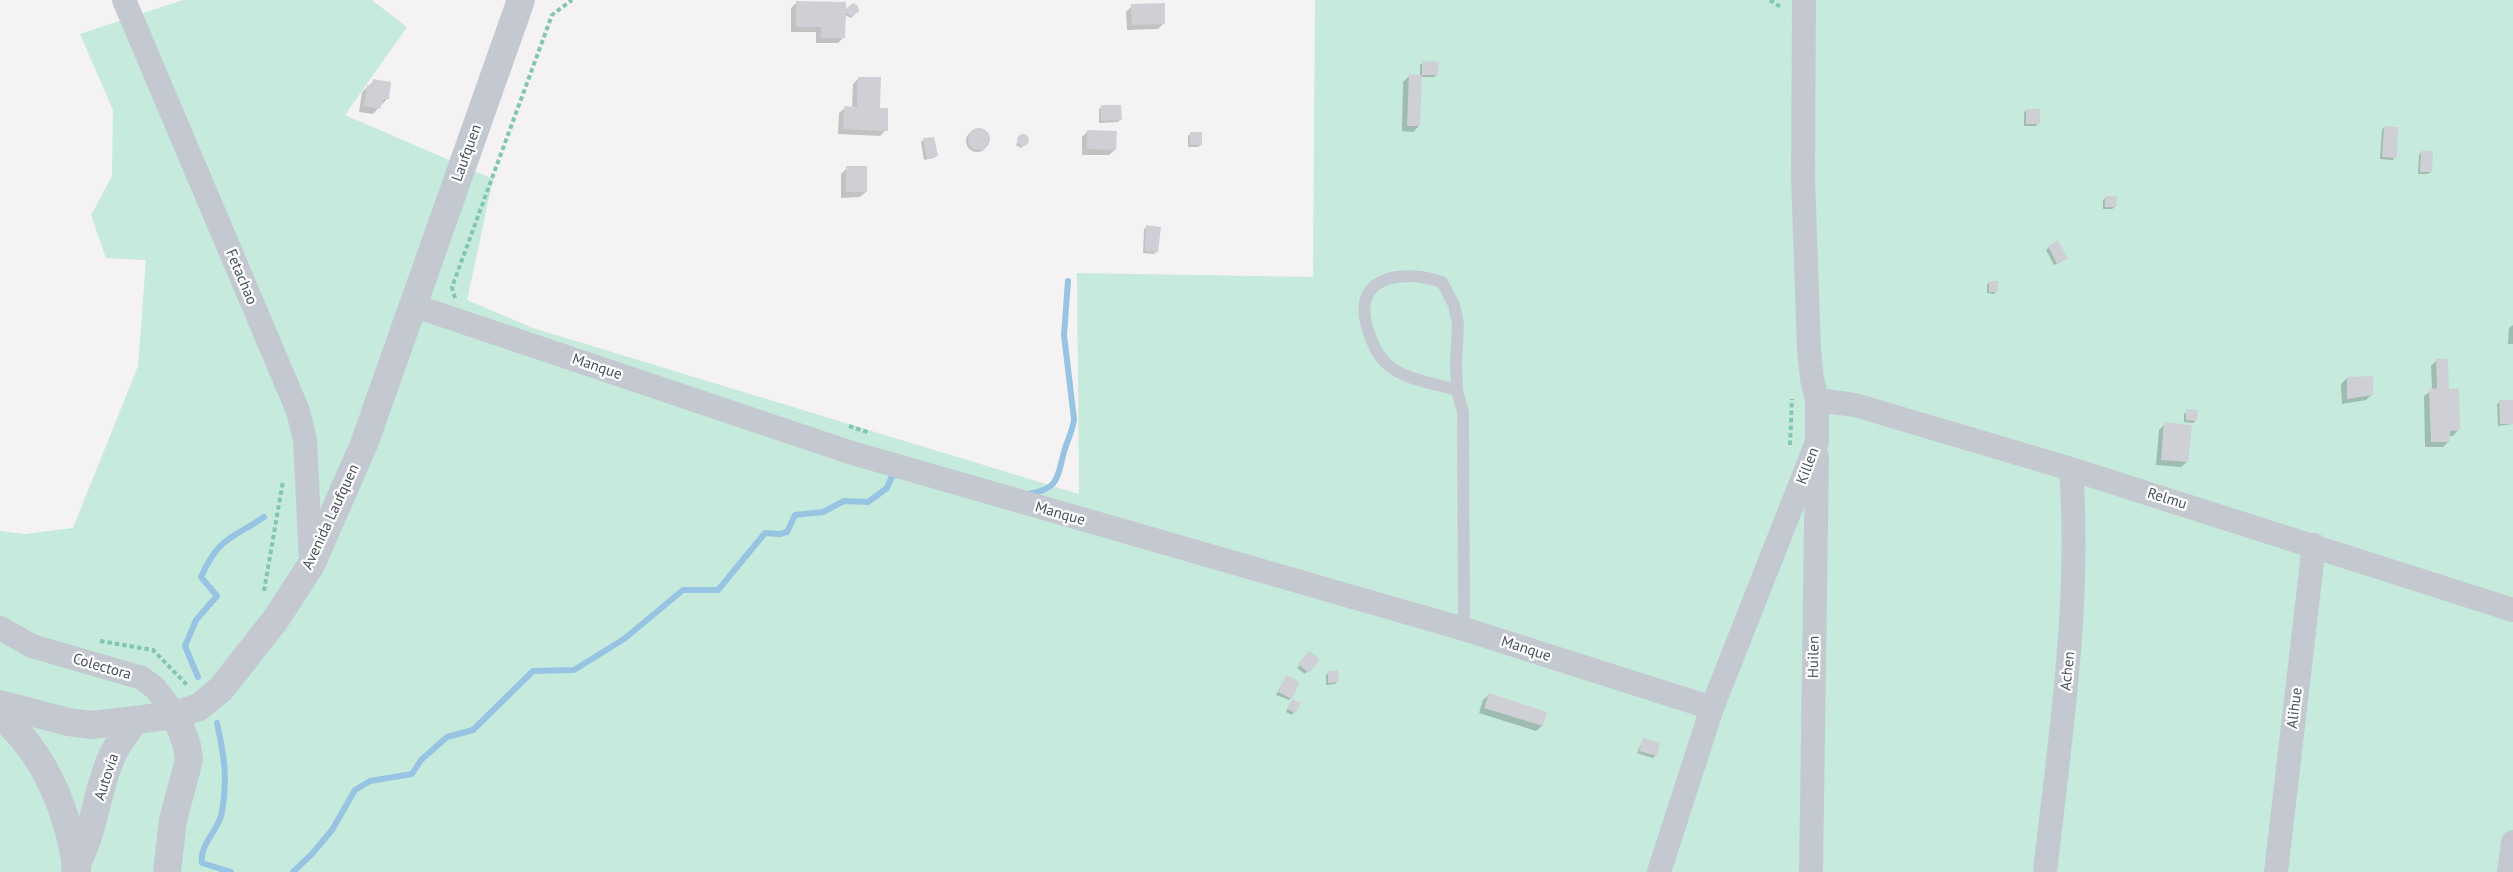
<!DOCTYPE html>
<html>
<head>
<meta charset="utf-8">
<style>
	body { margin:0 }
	canvas { display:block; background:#f4f2f2 }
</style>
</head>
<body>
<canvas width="2513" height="872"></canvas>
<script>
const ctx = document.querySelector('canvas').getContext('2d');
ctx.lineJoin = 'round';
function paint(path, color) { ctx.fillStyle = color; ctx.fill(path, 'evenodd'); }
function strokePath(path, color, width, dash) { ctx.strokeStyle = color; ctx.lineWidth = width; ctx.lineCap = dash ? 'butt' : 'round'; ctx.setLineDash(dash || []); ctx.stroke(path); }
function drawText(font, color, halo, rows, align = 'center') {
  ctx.font = font + ' "PT Sans",sans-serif'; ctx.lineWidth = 4.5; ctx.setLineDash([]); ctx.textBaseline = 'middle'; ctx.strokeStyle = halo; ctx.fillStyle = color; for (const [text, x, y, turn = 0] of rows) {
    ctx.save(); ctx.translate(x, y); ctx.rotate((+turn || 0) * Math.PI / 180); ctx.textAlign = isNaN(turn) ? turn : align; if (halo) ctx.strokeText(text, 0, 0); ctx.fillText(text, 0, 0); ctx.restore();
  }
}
paint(new Path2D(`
	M183 0H372L407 27 345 115 493 179 467 300 533 328 1079 494 1077 273 1313 277 1315 0H2513V872H0V531L25 534 73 528 138 366 146 260 106 258 91 215 112 176 113 110 80 34Z`), '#c6ebdc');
paint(new Path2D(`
	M797 2 844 37 838 43H816V32H791V8Z
	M850 6 857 7V12L851 18 845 15Z
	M1132 6 1164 23 1158 29 1127 30 1126 12Z
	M1423 63 1437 75 1434 77H1420L1419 126 1413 132 1402 131 1403 82 1409 76H1420V65Z
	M859 78 879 109 886 130 880 136 838 134 839 113 845 108H852L853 84Z
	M374 81 387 99 373 114 359 112 362 92Z
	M1101 107 1120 120 1118 122 1099 123V109Z
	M2026 110 2038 123 2036 126H2024V113Z
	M2384 127 2395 157 2393 160 2380 159 2382 130Z
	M966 141a11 11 0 1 1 22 0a11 11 0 1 1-22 0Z
	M1088 131 1115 150 1109 155H1082V137Z
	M1191 133 1201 145 1198 147H1188V136Z
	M1020 136 1027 138 1028 142 1021 148 1016 145Z
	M923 140 936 156 934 158 924 160 921 142Z
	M2421 152 2431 172 2428 174H2418L2419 155Z
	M847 168 866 192 860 197 841 198V174Z
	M2106 197 2115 207 2112 209H2103V200Z
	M1147 227 1157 251 1154 254 1143 253 1144 229Z
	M2049 247 2063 261 2054 265 2046 250Z
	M1989 282 1997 291 1994 294 1987 293V285Z
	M2513 325V344H2508L2509 328Z
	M2437 360 2458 430 2453 436H2449V441L2443 447H2425L2424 396 2432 390 2431 366Z
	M2347 378 2372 394 2366 400 2342 404 2341 384Z
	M2513 401V424L2498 426 2497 404 2500 402Z
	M2187 411 2196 420 2193 423 2184 422V414Z
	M2165 424 2187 462 2181 467 2156 465 2159 430Z
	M1310 653 1318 659 1305 674 1297 668Z
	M1329 672 1337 682 1335 684 1326 685V675Z
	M1286 677 1291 698 1289 700 1276 695Z
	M1489 695 1546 713 1542 726 1536 731 1479 713 1483 700Z
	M1290 703 1299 704 1292 715 1286 712Z
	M1643 740 1656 755 1653 758 1637 753Z`), '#0003');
strokePath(new Path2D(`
	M1028 494C1059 489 1057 478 1064 452 1067 440 1073 431 1074 419L1064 335 1068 281
	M198 677 185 646 196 620 217 596 201 577C219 537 230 540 264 517
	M217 723C224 755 228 778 222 812 219 831 199 844 202 863L231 872
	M293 872 312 854 332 830 355 790 370 781 412 774 421 760 447 737 473 730 533 671 574 670 624 639 683 590H718L765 533 780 534 787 532 795 515 823 512 844 501 868 502 887 488 892 476 897 475`), '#98c4e3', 6);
paint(new Path2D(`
	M796 1 846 2V9L853 3 858 6 859 12 851 16 846 12 845 38H821V27H796Z
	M1165 3V24L1132 25 1131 4Z
	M1422 61 1439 62 1438 75H1422L1420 126H1407L1409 74 1422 75Z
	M858 77H881L880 108H888V131L843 129 844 106 857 107Z
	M373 79 391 82 389 99H384L380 109 364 106 367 85 372 86Z
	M1101 105H1121L1122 120 1101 121Z
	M2026 109H2040V124H2026Z
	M2384 126 2398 127 2397 158 2382 157Z
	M968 139a11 11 0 1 1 22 0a11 11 0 1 1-22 0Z
	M1087 130 1117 131 1116 150 1087 149Z
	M1190 132H1202V145H1190Z
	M1017 140a6 6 0 1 1 12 0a6 6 0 1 1-12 0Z
	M934 137 938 156 927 159 923 138Z
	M2421 151H2433L2432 172H2420Z
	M846 166H867V192H846Z
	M2105 196H2117L2116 207H2105Z
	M1146 225 1161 227 1158 252 1145 251Z
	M2058 240 2068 259 2057 264 2048 246Z
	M1989 281H1998V292H1989Z
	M2436 359H2448L2449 389 2459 388 2460 430 2450 431V442H2431L2429 389 2437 388Z
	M2373 376V395L2347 399V377Z
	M2499 400H2513V424H2500Z
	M2186 409 2198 410 2197 421 2186 420Z
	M2164 422 2192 425 2188 462 2161 460Z
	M1309 651 1320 659 1309 673 1298 664Z
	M1338 670 1339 682 1328 683V671Z
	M1286 675 1300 682 1292 699 1278 692Z
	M1489 693 1547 712 1543 726 1484 708Z
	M1292 699 1301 703 1296 713 1287 709Z
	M1643 738 1660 743 1657 756 1639 751Z`), '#cfd0d5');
strokePath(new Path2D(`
	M1770 0 1782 8
	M455 298 452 287 552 15 572 0
	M849 426 870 433
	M1790 445 1792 399
	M264 591 283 481
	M100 641 153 650 188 686`), '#81c6b3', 4, [4.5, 3]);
strokePath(new Path2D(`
	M1457 390C1434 383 1402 380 1385 362 1377 354 1371 340 1368 330 1350 275 1403 269 1442 282L1454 305 1458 323 1456 364 1457 390 1463 412 1464 629`), '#c4c9d1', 12);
strokePath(new Path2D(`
	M124 0 298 411 305 440 311 563
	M412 305 849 452 1464 629 1712 708
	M1817 400 1855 405 2071 469 2513 610
	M0 628 32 646 142 678 155 688 176 715
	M1659 872 1712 708 1817 442V400L1812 379 1809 350 1803 177 1804 0
	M1811 872 1817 457
	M2045 872C2060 738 2081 604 2071 469
	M2276 872 2314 545
	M2509 872 2513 842`), '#c4c9d1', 24);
strokePath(new Path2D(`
	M0 704 68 722 92 725 176 715 199 707 221 689 276 619 311 565 364 444 521 0
	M0 715C46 754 69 813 77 872
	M75 867C95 832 96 791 112 756 118 743 126 732 135 721
	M167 872 173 820 189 760 187 746 176 715`), '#c4c9d1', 28);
drawText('15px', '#4b515d', '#fff', [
	["Laufquen",467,153,-70],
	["Fetachao",241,277,67],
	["Manque",597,367,19],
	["Killen",1808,466,-69],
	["Relmu",2167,499,17],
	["Manque",1060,514,16],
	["Avenida Laufquen",331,517,-65],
	["Manque",1526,649,18],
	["Huilen",1814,657,-89],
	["Colectora",102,667,16],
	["Achen",2068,671,-84],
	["Alihue",2295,708,-83],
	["Autovía",107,777,-72]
]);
</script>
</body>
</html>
